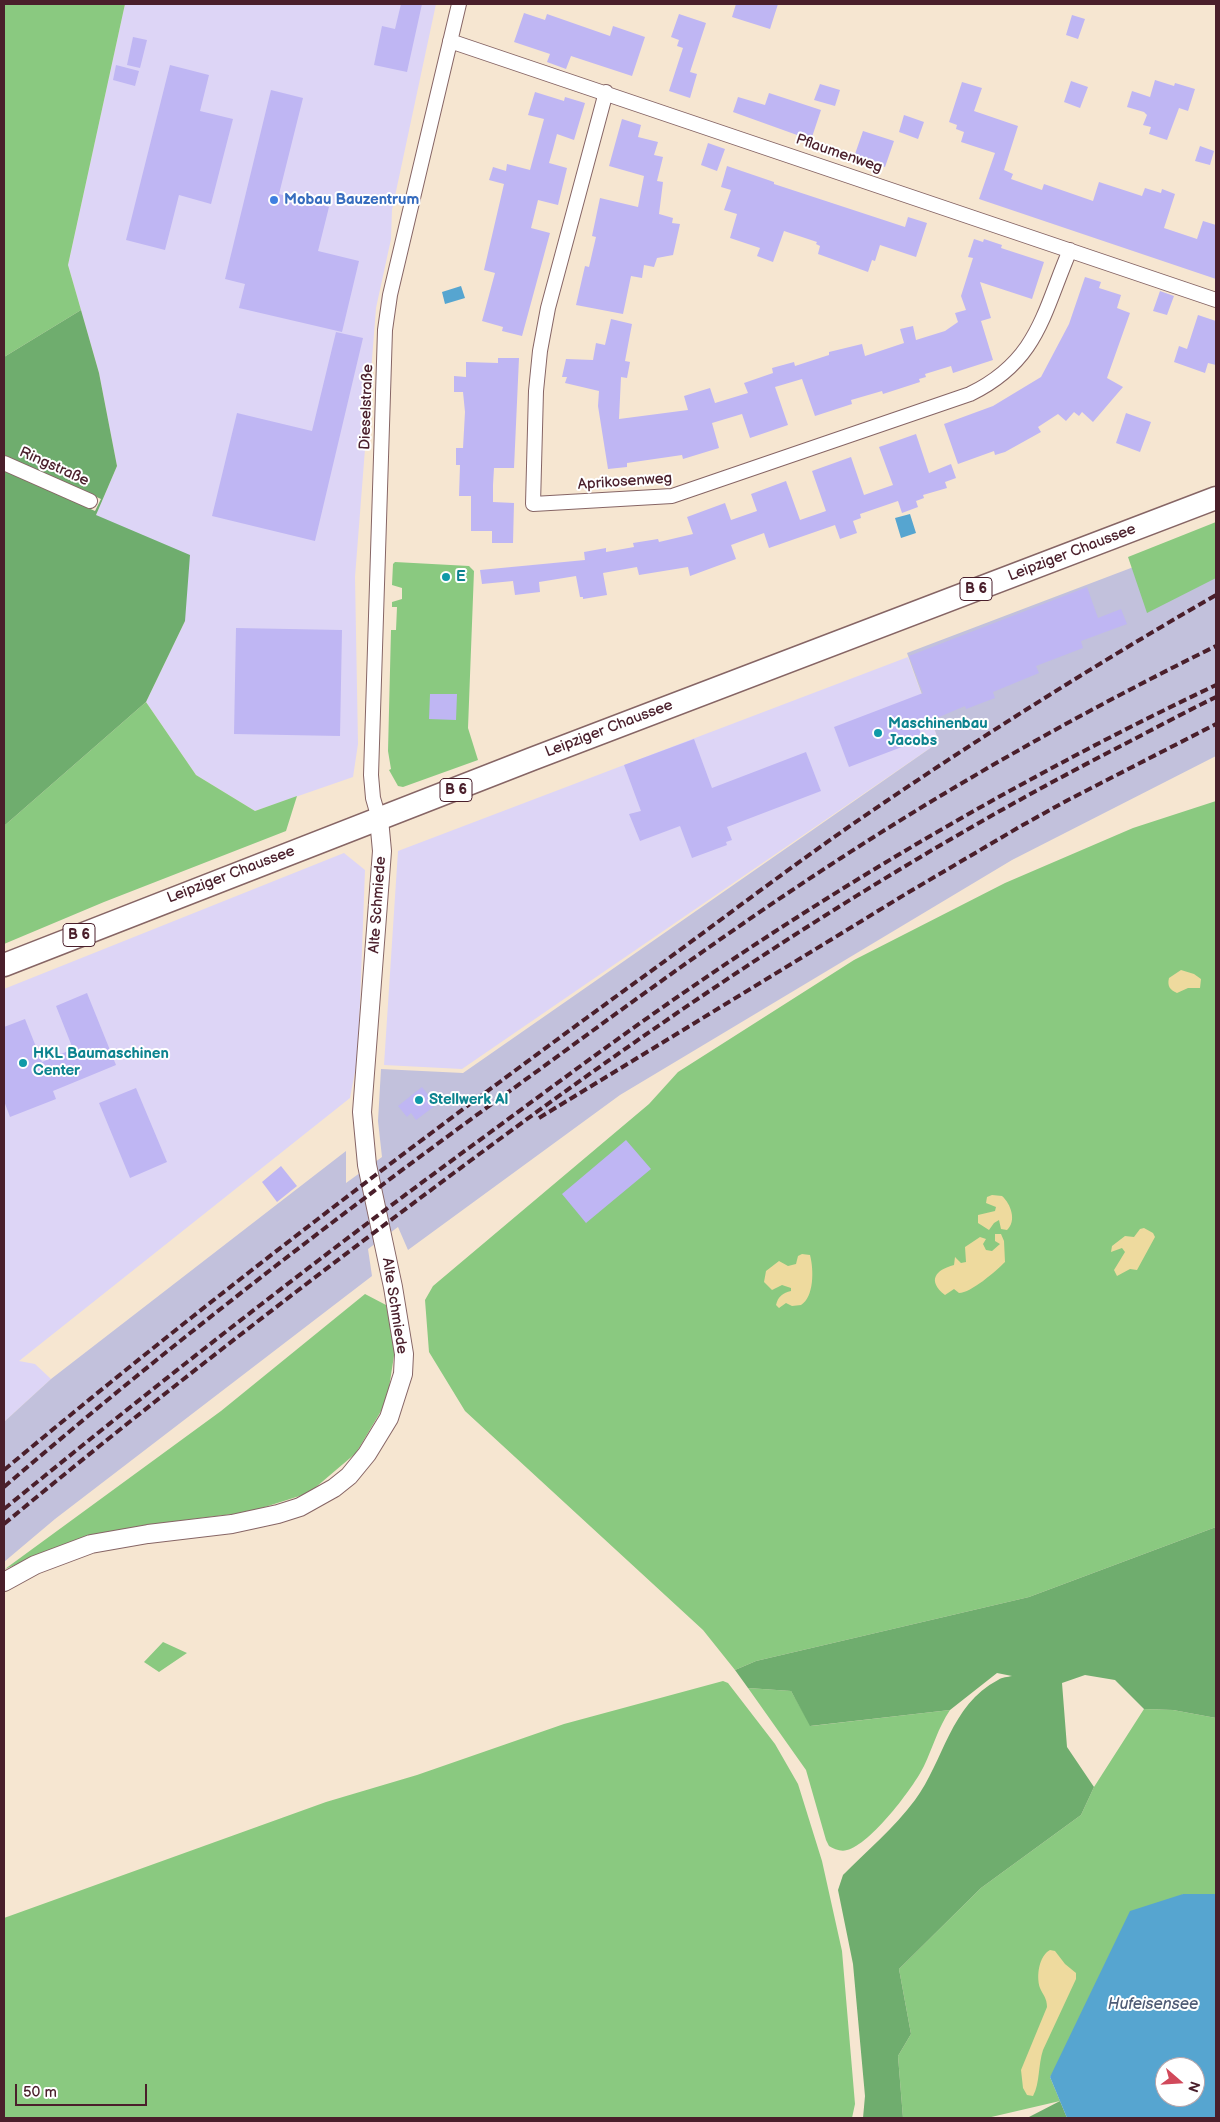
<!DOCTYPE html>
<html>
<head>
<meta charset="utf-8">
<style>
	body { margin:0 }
	#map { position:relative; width:1220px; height:2122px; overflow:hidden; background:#f6e6d1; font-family:"Balsamiq Sans",sans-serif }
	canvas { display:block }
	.frame { position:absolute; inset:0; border:5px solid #4a1f2b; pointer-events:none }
	.north { position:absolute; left:1155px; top:2057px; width:50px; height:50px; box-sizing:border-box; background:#fff; border:1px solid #b7a5aa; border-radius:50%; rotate:109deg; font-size:14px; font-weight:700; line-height:20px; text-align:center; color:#4a1f2b }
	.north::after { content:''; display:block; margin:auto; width:18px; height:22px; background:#d1495b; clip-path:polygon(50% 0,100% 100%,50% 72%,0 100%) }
	.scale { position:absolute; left:15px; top:2084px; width:132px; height:22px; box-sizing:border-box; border:2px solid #4a1f2b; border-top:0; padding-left:6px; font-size:15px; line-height:18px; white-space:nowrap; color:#4a1f2b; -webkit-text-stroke:4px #fff; paint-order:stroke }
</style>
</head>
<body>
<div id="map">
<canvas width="1220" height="2122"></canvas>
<div class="frame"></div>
<div class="north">N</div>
<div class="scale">50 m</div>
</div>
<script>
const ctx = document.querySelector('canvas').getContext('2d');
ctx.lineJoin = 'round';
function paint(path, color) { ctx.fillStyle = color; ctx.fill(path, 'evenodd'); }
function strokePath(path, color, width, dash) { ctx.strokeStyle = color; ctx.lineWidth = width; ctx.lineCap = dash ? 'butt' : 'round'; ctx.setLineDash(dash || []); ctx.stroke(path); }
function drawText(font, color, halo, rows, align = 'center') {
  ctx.font = font + ' "Balsamiq Sans",sans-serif'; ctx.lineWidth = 4; ctx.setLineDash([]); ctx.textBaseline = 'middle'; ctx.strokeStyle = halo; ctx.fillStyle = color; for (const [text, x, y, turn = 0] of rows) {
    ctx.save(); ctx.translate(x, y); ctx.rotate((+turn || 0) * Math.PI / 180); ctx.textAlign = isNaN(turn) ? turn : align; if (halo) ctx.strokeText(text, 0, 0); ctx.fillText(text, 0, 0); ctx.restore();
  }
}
paint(new Path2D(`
	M125 4H436L392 210 391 239 376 308 355 577 358 744 353 777 255 811 196 775 146 702 185 621 96 515 117 466 99 373 68 265Z
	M908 657 939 742 462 1069 384 1065 398 851Z
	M344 853 365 870 358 1056 350 1098 19 1361 35 1364 51 1379 4 1422V989Z`), '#ddd5f6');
paint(new Path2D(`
	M1152 560 1216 578V756L1012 860 620 1095 408 1250 398 1227 368 1249 372 1276 55 1519 4 1562V1422L51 1379 346 1151V1183L382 1157 378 1121 381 1069 463 1073 939 742 907 653Z`), '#c2c1dc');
paint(new Path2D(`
	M4 4H125L68 265 81 310 4 357Z
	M1216 522V578L1147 613 1128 557Z
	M395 562 469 566 474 571 468 728 478 760 403 787 398 786 389 770 391 769 388 751 391 630H396L397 607H392V602L402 599V588L392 585 393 564Z
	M146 702 196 775 255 811 297 796 286 831 104 902 4 944V826Z
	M1216 801V1527L1029 1597 756 1661 735 1670 703 1630 465 1411 429 1352 425 1300 433 1286 649 1104 678 1072 854 960 1005 883 1133 828Z
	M365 1294 386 1305 395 1349 387 1401 356 1453 309 1493 249 1512 145 1525 87 1536 5 1569 221 1411Z
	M163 1642 187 1653 159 1672 144 1662Z
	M723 1681 728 1683 775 1744 798 1784 822 1861 842 1951 855 2104 852 2118H4V1918L326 1802 417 1775 564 1724Z
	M748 1688 791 1691 811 1726 950 1710C938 1728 933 1747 924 1766 914 1787 870 1845 847 1850 841 1852 834 1849 829 1846L826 1840 806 1770Z
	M1144 1709 1173 1710 1216 1718V1894H1183L1050 2077 1060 2101 987 2118H903L898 2056 911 2034 899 1969 981 1888 1081 1815 1094 1787Z`), '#8ac980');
paint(new Path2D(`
	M81 310 99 373 117 466 96 515 190 555 185 621 146 702 4 826V470L95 511 101 499 4 455V357Z
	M1216 1527V1718L1173 1710 1144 1709 1115 1680 1085 1675 1062 1683 1067 1747 1094 1787 1081 1815 981 1888 899 1969 911 2034 898 2056 903 2118H863L865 2096 853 1964 838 1890 843 1875C867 1851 894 1828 915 1800 944 1761 950 1705 998 1680 1002 1677 1008 1677 1012 1676L997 1673 950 1710 810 1726 791 1691 748 1688 735 1670 756 1661 1029 1597Z
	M1060 2101 1067 2118H987L1029 2117Z`), '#6fad6e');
paint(new Path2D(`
	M1181 970 1194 974 1201 979 1200 988H1188L1177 993C1170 990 1167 986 1169 978Z
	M992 1195 1002 1196C1011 1204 1017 1221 1007 1230L1001 1229 999 1220 994 1223 989 1230 978 1223V1215L995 1211 996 1207 986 1203 987 1197Z
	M1144 1228 1153 1233 1155 1237 1137 1270 1130 1269 1117 1276 1114 1270 1125 1252 1122 1248 1111 1252 1112 1246 1125 1236 1134 1237 1140 1229Z
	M995 1234H1001L1004 1241 1005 1262C996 1271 971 1293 959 1293L954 1289 945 1295C927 1281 935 1270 954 1265L955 1257 961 1263 966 1262 965 1247 980 1237 986 1239 983 1244 986 1250 992 1251 1000 1244 995 1241Z
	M802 1254 810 1255C814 1270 814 1297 801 1305L792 1306 786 1303 779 1308 776 1305C778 1296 783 1293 791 1291V1288L782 1285 772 1290 764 1282 766 1271 779 1261 788 1266 796 1264 798 1256Z
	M1050 1950 1055 1951 1065 1964 1076 1973V1979L1043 2050C1038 2065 1040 2083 1033 2096L1027 2095 1023 2088 1021 2070 1047 2007C1047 1998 1043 1995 1040 1988 1036 1976 1039 1956 1050 1950Z`), '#eeda9e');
paint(new Path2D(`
	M461 286 465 298 445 304 442 292Z
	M910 514 916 533 901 538 895 518Z
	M1183 1894H1216V2118H1067L1050 2077 1130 1911ZM1165 2067H1195V2097H1165Z`), '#56a5d0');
paint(new Path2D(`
	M401 4H422L407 72 374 65 382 26 395 29Z
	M736 4H778L770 29 732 17Z
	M524 13 545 20 547 14 610 36 613 26 645 37 632 76 571 56 566 69 547 62 550 54 514 42Z
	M679 14 706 23 690 72 697 74 690 98 669 91 683 48 677 46 679 40 671 37Z
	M1072 15 1085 19 1078 39 1066 35Z
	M133 37 147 40 140 68 127 65Z
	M116 65 139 71 135 86 113 80Z
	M170 65 209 75 200 111 233 119 211 204 179 195 165 250 126 240Z
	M1155 80 1174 86 1175 83 1195 89 1188 111 1179 108 1167 140 1149 134 1151 127 1143 125 1147 115 1144 112 1127 107 1132 91 1150 97Z
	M1071 81 1088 87 1080 108 1064 102Z
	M962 82 982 88 974 111 1018 126 1004 170 1013 174 1011 179 1042 190 1044 184 1093 201 1099 182 1142 196 1145 188 1161 193 1162 189 1175 194 1164 228 1197 239 1203 221 1216 225V279L979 199 995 153 961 142 964 132 956 129 957 125 949 122Z
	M820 84 840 90 835 106 814 100Z
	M271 90 303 98 279 194 329 207 318 251 359 261 342 332 239 308 245 284 225 279Z
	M535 92 564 101 565 97 585 103 574 140 557 134 553 149 549 163 567 168 558 205 538 200 531 228 550 233 522 336 502 331 503 327 482 321 495 273 484 270 504 184 489 180 493 167 506 171 507 164 530 170 544 119 528 115Z
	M769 93 821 110 811 140 733 112 738 97 765 105Z
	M904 115 924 122 918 139 899 132Z
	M622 119 641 125 638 137 658 142 654 155 663 157 657 181 663 182 659 214 673 218 672 223 680 224 673 255 657 258 654 267 644 265 642 278 631 276 623 314 576 305 585 266 589 267 596 237 592 236 600 198 638 207 644 176 609 166Z
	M863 131 894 141 885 167 854 157Z
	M708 143 725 149 717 171 701 165Z
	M1200 146 1214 151 1210 165 1195 161Z
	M727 166 774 182V184L905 227 908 217 927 223 916 257 880 245 875 261 872 260 868 272 818 254 820 246 816 244 817 242 784 231 773 262 757 256 760 248 730 238 737 214 724 210 731 190 721 187Z
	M974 239 983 242 984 239 1002 245 1001 248 1044 262 1032 299 980 282 991 318 981 321 993 360 953 373 951 366 925 374 926 377 919 379 920 382 883 394 882 391 851 400 852 404 815 416 802 379 775 387 788 425 750 438 742 414 712 423 719 448 683 459 682 455 627 463V467L608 469 598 406 599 391 565 383 567 377H562L566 359 593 360 596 343 605 345 611 319 632 324 625 361 630 362 627 378 621 377 619 419 688 410 684 396 710 388 715 403 748 393 744 383 773 373 772 368 794 362 795 366 829 355V352L862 344 865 356 904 343 900 329 913 326 916 340 945 331 958 322 955 313 966 310 961 296 973 258 968 257Z
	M1085 277 1101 282 1099 288 1121 295 1117 308 1130 313 1107 378 1123 387 1093 422 1082 412 1079 416 1074 412 1066 421 1058 414 1038 427 1041 432 1005 452 995 455 994 451 958 464 944 424 993 406 1041 377 1069 324Z
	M1160 291 1174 296 1167 315 1153 311Z
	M1198 315 1216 321V365L1208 363 1205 373 1174 362 1179 346 1187 349Z
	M336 332 363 338 315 541 212 516 237 413 312 431Z
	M498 358H519L514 468H494L493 485V502L514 503 513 543H492V531H471V496H459L460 465H456V448H463L465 412 463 392H454V376L466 377V362L498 363Z
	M1126 413 1151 422 1140 452 1116 443Z
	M916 434 929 473 951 464 956 478 945 482 947 488 923 495 924 498 916 501 918 507 902 513 898 501 860 514 861 518 853 521 857 533 840 539 835 525 769 548 764 533 731 545 736 559 690 576 688 567 639 575 637 567 603 573 607 595 583 599V597H580L576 576 539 582 540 592 515 595 513 581 482 584 480 570 585 560 584 552 606 548V552L634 547 633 543 658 539 659 542 693 534 687 517 725 503 731 520 757 511 751 494 786 481 800 520 826 511 812 471 851 457 864 495 893 485 879 447Z
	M1087 587 1098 618 1121 609 1127 624 1081 641 1083 648 1036 666 1039 673 993 692 995 698 966 709 965 706 918 726 923 739 849 767 834 727 923 693 909 656Z
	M236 628 342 630 340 736 234 734Z
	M430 694H457L456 720 429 719Z
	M694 739 712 788 806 752 821 791 727 827 732 840 726 842 727 845 692 858 680 826 640 841 629 814 641 811 624 765Z
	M87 993 116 1065 53 1091 56 1099 10 1117 4 1101V1027L25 1019 42 1062 73 1049 56 1006Z
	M422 1087 436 1105 416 1120 411 1113 407 1117 398 1106Z
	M136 1088 167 1162 130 1178 99 1103Z
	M626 1140 651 1169 586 1223 562 1194Z
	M281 1166 297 1186 277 1202 262 1182Z`), '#bfb6f3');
const minor = new Path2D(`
	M450 41 1216 300
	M606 92 548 308 540 351 536 391 533 504 672 496 970 394C1038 361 1043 313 1070 250
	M4 463 90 501
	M379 819 373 798 371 775 385 330 390 295 459 4`);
const tertiary = new Path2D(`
	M4 1582 35 1565 91 1544 148 1534 232 1524 278 1514 300 1507 334 1488 349 1476 367 1454 389 1418 403 1374 404 1354 393 1287 367 1165 362 1112 382 851 379 819`);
const primary = new Path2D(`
	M4 965 532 759 1216 498`);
strokePath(minor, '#866565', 16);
strokePath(tertiary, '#866565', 20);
strokePath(primary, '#866565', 25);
strokePath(minor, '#fff', 14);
strokePath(tertiary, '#fff', 18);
strokePath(primary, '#fff', 22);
strokePath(new Path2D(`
	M539 1118 909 892 1021 826 1068 800 1216 724
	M4 1470C206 1301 416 1142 629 987 714 926 797 861 885 802 993 729 1103 660 1216 595
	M4 1487C176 1339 358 1200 543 1067 641 995 739 924 841 858 961 780 1088 709 1216 646
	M4 1509C162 1380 323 1254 488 1134 556 1084 623 1034 692 987 856 874 1037 770 1216 685
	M4 1524C156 1398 312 1278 470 1161 676 1008 889 865 1117 748 1150 731 1183 713 1216 697`), '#4a1f2b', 4, [8, 4]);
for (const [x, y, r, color] of [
	[274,200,5,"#3f7fe0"],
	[446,577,5,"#0f9aa8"],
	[878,733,5,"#0f9aa8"],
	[23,1063,5,"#0f9aa8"],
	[419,1100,5,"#0f9aa8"]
]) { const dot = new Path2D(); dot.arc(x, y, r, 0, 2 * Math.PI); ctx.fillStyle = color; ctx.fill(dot); strokePath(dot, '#fff', 2); }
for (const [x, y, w] of [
	[976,589,32],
	[456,790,32],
	[79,935,32]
]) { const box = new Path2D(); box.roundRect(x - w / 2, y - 11.5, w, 23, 4); ctx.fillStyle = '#fff'; ctx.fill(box); strokePath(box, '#4a1f2b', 1); }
drawText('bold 14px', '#4a1f2b', null, [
	["B 6",976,589],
	["B 6",456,790],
	["B 6",79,935]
]);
drawText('15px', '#4a1f2b', '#fff', [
	["Pflaumenweg",839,154,19],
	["Dieselstraße",367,407,-88],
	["Ringstraße",54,467,24],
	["Aprikosenweg",625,482,-4],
	["Leipziger Chaussee",1072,553,-21],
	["Leipziger Chaussee",609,729,-21],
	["Leipziger Chaussee",231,875,-21],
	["Alte Schmiede",378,905,-86],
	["Alte Schmiede",394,1306,81]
]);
drawText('bold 15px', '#366cbe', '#fff', [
	["Mobau Bauzentrum",284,200]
], 'left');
drawText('bold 15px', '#0d838f', '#fff', [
	["E",456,577],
	["Maschinenbau",888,724],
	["Jacobs",888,741],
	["HKL Baumaschinen",33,1054],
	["Center",33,1071],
	["Stellwerk Al",429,1100]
], 'left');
drawText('italic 16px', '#4f5b75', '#fff', [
	["Hufeisensee",1153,2005]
]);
</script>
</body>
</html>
